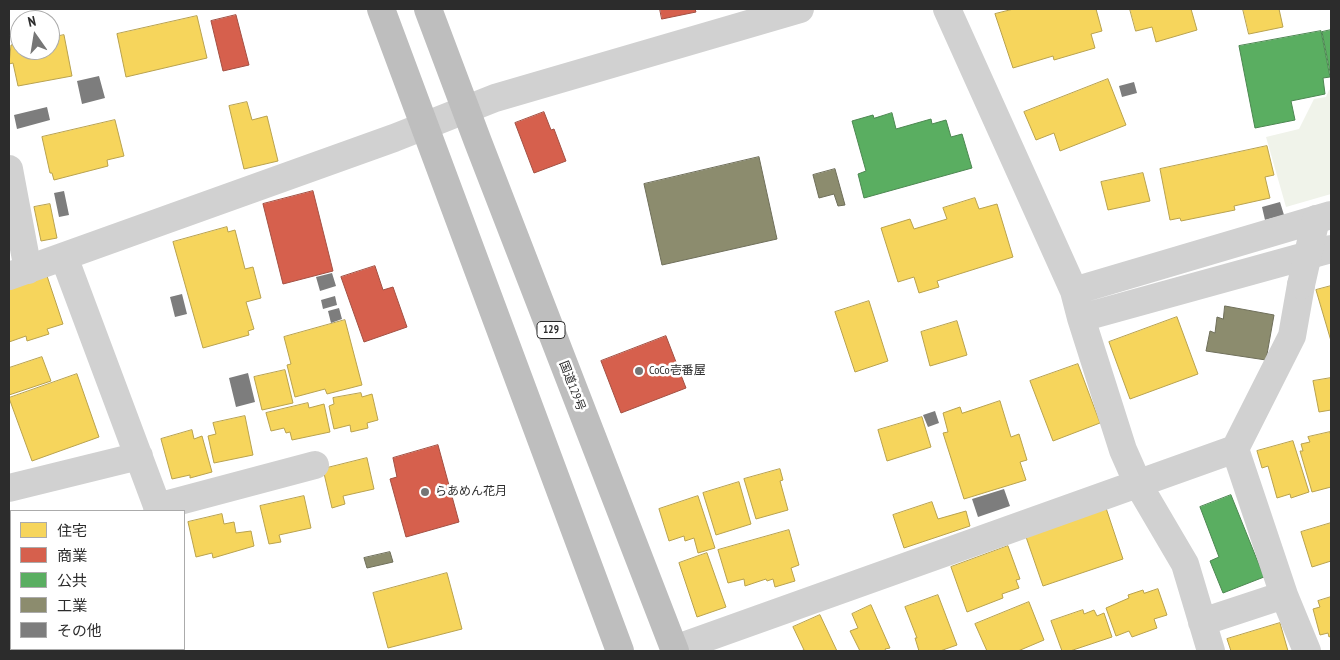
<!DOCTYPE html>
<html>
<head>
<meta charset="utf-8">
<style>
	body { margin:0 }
	#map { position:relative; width:1340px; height:660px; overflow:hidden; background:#fff; font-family:"PT Sans Narrow","Noto Sans JP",sans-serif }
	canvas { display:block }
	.frame { position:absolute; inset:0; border:10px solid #2c2c2c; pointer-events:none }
	.legend { position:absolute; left:10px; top:510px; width:175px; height:140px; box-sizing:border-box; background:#fff; border:1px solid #ababab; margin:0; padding:6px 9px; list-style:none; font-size:15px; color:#2c2c2c }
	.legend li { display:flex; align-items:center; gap:10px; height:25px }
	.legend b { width:25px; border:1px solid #ababab }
	.north { position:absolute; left:10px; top:10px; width:50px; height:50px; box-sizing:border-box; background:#fff; border:1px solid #ababab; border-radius:50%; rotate:347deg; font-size:14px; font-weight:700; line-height:20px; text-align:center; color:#2c2c2c }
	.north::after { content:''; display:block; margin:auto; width:18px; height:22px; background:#767676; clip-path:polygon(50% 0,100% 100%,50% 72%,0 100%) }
</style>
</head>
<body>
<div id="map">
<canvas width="1340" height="660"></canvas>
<div class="frame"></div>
<ul class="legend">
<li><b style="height:14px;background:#f6d55c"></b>住宅</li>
<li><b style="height:14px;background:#d6604d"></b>商業</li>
<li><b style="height:14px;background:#5aae61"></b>公共</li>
<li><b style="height:14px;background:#8c8c6e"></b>工業</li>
<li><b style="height:14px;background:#7d7d7d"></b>その他</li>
</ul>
<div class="north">N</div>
</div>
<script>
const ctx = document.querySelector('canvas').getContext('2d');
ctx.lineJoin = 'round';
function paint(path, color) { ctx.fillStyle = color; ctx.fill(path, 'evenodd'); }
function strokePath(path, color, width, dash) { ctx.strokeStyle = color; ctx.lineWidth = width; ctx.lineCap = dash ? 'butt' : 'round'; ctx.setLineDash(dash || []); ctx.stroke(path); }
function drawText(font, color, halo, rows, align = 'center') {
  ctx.font = font + ' "PT Sans Narrow","Noto Sans JP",sans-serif'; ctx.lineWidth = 5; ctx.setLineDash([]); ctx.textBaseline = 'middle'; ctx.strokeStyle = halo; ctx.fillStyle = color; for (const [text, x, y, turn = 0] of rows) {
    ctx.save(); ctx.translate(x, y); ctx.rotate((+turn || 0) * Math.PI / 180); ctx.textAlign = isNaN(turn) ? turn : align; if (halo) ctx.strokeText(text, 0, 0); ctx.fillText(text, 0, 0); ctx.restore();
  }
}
paint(new Path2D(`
	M1331 89V194L1286 207 1266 137 1299 129 1314 99 1326 97 1329 90Z`), '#f0f3ea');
const homes = new Path2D(`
	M1014 9H1096L1102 31 1091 34 1095 48 1054 60 1053 56 1013 68 995 14Z
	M1130 9H1191L1197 30 1156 42 1152 27 1136 31Z
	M1243 9H1279L1283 27 1249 34Z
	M197 16 207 58 126 77 117 34Z
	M64 35 72 76 18 86 13 63 9 64 11 45 20 44V50H50V38Z
	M1108 79 1126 125 1060 151 1054 133 1036 140 1024 112Z
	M247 102 252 120 267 116 278 161 244 169 229 106Z
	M115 120 124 156 107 160 108 166 54 180 52 173H50L42 137Z
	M1267 146 1274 175 1265 177 1270 198 1234 206 1235 210 1181 221 1180 218 1170 220 1160 169Z
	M1143 173 1150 201 1108 210 1101 182Z
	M975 198 979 209 997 204 1013 257 937 281 939 287 919 293 914 277 898 282 881 228 910 219 914 229 947 219 943 208Z
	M50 204 57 238 41 241 34 207Z
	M227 227 228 232 235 230 245 269 253 267 261 298 246 302 254 329 248 331 249 335 203 348 173 242Z
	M47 276 63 324 47 329 49 334 27 341 26 336 9 342V289Z
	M1331 286V341L1316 290Z
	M869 301 888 361 855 372 835 312Z
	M1177 317 1198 374 1130 399 1109 342Z
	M345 320 362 385 327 394 325 389 295 397 287 365 291 364 284 337Z
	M957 321 967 355 930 366 921 332Z
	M42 357 51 381 9 395V368Z
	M1078 364 1100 423 1053 441 1030 381Z
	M285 370 293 403 262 410 254 377Z
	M77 374 99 437 32 461 9 398Z
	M1331 378V410L1319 412 1313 381Z
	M361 393 362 397 372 394 378 420 367 423 368 428 351 432 350 425 334 429 329 406 334 404 333 398Z
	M1000 401 1011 437 1019 434 1027 460 1020 462 1026 480 964 499 943 433 948 432 943 413 960 407 962 413Z
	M308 403 309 408 324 404 330 432 292 440 290 432 286 433 284 428 271 431 266 413Z
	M245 416 253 455 214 463 208 436 216 434 213 423Z
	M922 417 931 447 887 461 878 430Z
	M192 430 194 439 202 436 212 472 190 478V475L172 479 161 439Z
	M1330 432 1331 437V487L1312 492 1300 451H1303L1301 444 1310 442 1308 437Z
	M1293 441 1309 492 1291 498 1290 494 1277 498 1268 466 1262 468 1257 451Z
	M367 458 374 489 343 496 345 504 332 508 323 469Z
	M780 469 783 480 780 481 788 510 756 519 744 479Z
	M739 482 751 524 716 535 703 493Z
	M304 496 311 528 279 535 281 542 269 544 260 506Z
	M698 496 715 548 698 553 694 538 685 541 684 536 669 541 659 509Z
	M932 502 938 519 966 511 970 526 904 548 893 515Z
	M1106 508 1123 559 1043 586 1025 534Z
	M11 512V574L9 575V513Z
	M222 514 224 524 234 522 236 533 251 531 254 546 213 558 212 553 196 557 188 522Z
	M1331 523V561L1312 567 1301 532Z
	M789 530 799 565 791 568 795 581 775 587 773 579 767 581 766 579 745 586 744 579 728 583 718 550Z
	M1008 546 1020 579 1016 580 1019 588 1002 594 1003 598 967 612 951 567Z
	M707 553 726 607 697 617 679 563Z
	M447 573 462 629 388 648 373 593Z
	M1158 589 1167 615 1154 619 1157 628 1132 637 1129 631 1116 636 1106 608 1129 598 1128 595 1143 590 1144 593Z
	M938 595 957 645 940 651H919L915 638H917L905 607Z
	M1331 597V636L1329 637 1328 633 1320 635 1313 609 1320 607 1318 601Z
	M1029 602 1044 640 1018 651H987L975 624Z
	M871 605 890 648 885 649 886 651H860L850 631 858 628 852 614Z
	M1083 610 1084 614 1094 610 1097 616 1104 613 1112 637 1070 651H1062L1051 621Z
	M820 615 837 651H800L804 650 793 627Z
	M1280 623 1288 651H1231L1227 639Z`);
paint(homes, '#f6d55c');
strokePath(homes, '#b9a24e', 1);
const shops = new Path2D(`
	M660 9H695L696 12 662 19Z
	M236 15 249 65 223 71 211 21Z
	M544 112 551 130 554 129 566 161 534 173 515 123Z
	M313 191 333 271 283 284 263 204Z
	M375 266 383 290 393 287 407 327 364 342 341 277Z
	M666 336 686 388 621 413 601 361Z
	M438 445 459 522 406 537 390 479 397 477 393 458Z`);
paint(shops, '#d6604d');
strokePath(shops, '#a35043', 1);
const public = new Path2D(`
	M1331 30V77L1322 32Z
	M1321 31 1330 77 1323 78 1325 94 1291 101 1295 120 1255 128 1239 46Z
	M892 113 896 129 931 119 932 124 946 120 951 137 962 134 972 168 864 198 858 174 866 171 852 121 873 115 874 118Z
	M1231 495 1264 577 1223 593 1210 561 1219 557 1200 507Z`);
paint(public, '#5aae61');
strokePath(public, '#4c8751', 1);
const industry = new Path2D(`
	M759 157 777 239 662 265 644 184Z
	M835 169 845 205 838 206 834 194 819 198 813 175Z
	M1225 306 1274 315 1266 360 1206 351 1210 331 1215 333 1217 317 1223 319Z
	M390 552 393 562 367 568 364 558Z`);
paint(industry, '#8c8c6e');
strokePath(industry, '#6f6f5a', 1);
paint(new Path2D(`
	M99 76 105 98 82 104 77 81Z
	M1134 82 1137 93 1122 97 1119 86Z
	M47 107 50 120 17 129 14 115Z
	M64 191 69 215 59 217 54 193Z
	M1280 202 1284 215 1265 220 1262 207Z
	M332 273 336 286 320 291 316 277Z
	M182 294 187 314 175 317 170 297Z
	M335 296 337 305 323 309 321 300Z
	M339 308 342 319 331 323 328 311Z
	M248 373 255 402 236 407 229 378Z
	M935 411 939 423 928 427 923 415Z
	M1004 489 1010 506 978 517 972 499Z`), '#7d7d7d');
strokePath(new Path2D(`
	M947 9 1074 291 1081 318 1123 450 1138 484 1185 564 1211 651
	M9 169 28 270
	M64 257 159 511
	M9 276 394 138 495 98 800 9
	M1074 291 1331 215
	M1081 318 1331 249
	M1235 449 1284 595 1307 651
	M9 488 139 456
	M157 507 315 465
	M1202 622 1284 595
	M675 649 1235 449 1292 336 1301 285`), '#d1d1d1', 28);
strokePath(new Path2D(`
	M381 9 620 651
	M428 9 478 142 675 651`), '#bebebe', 28);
strokePath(new Path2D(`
	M1301 285 1316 219`), '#d1d1d1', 28);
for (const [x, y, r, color] of [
	[639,371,5,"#767676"],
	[425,492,5,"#767676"]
]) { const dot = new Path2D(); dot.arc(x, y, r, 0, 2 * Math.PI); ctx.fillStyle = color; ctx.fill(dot); strokePath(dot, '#fff', 2); }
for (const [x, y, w] of [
	[551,330,28]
]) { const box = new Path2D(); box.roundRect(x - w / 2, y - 8.5, w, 17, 4); ctx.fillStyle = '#fff'; ctx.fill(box); strokePath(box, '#2c2c2c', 1); }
drawText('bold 11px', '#2c2c2c', null, [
	["129",551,330]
]);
drawText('12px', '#2c2c2c', '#fff', [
	["CoCo壱番屋",649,371],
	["らあめん花月",435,492]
], 'left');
drawText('12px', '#2c2c2c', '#fff', [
	["国道129号",572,386,69]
]);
</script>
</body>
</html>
